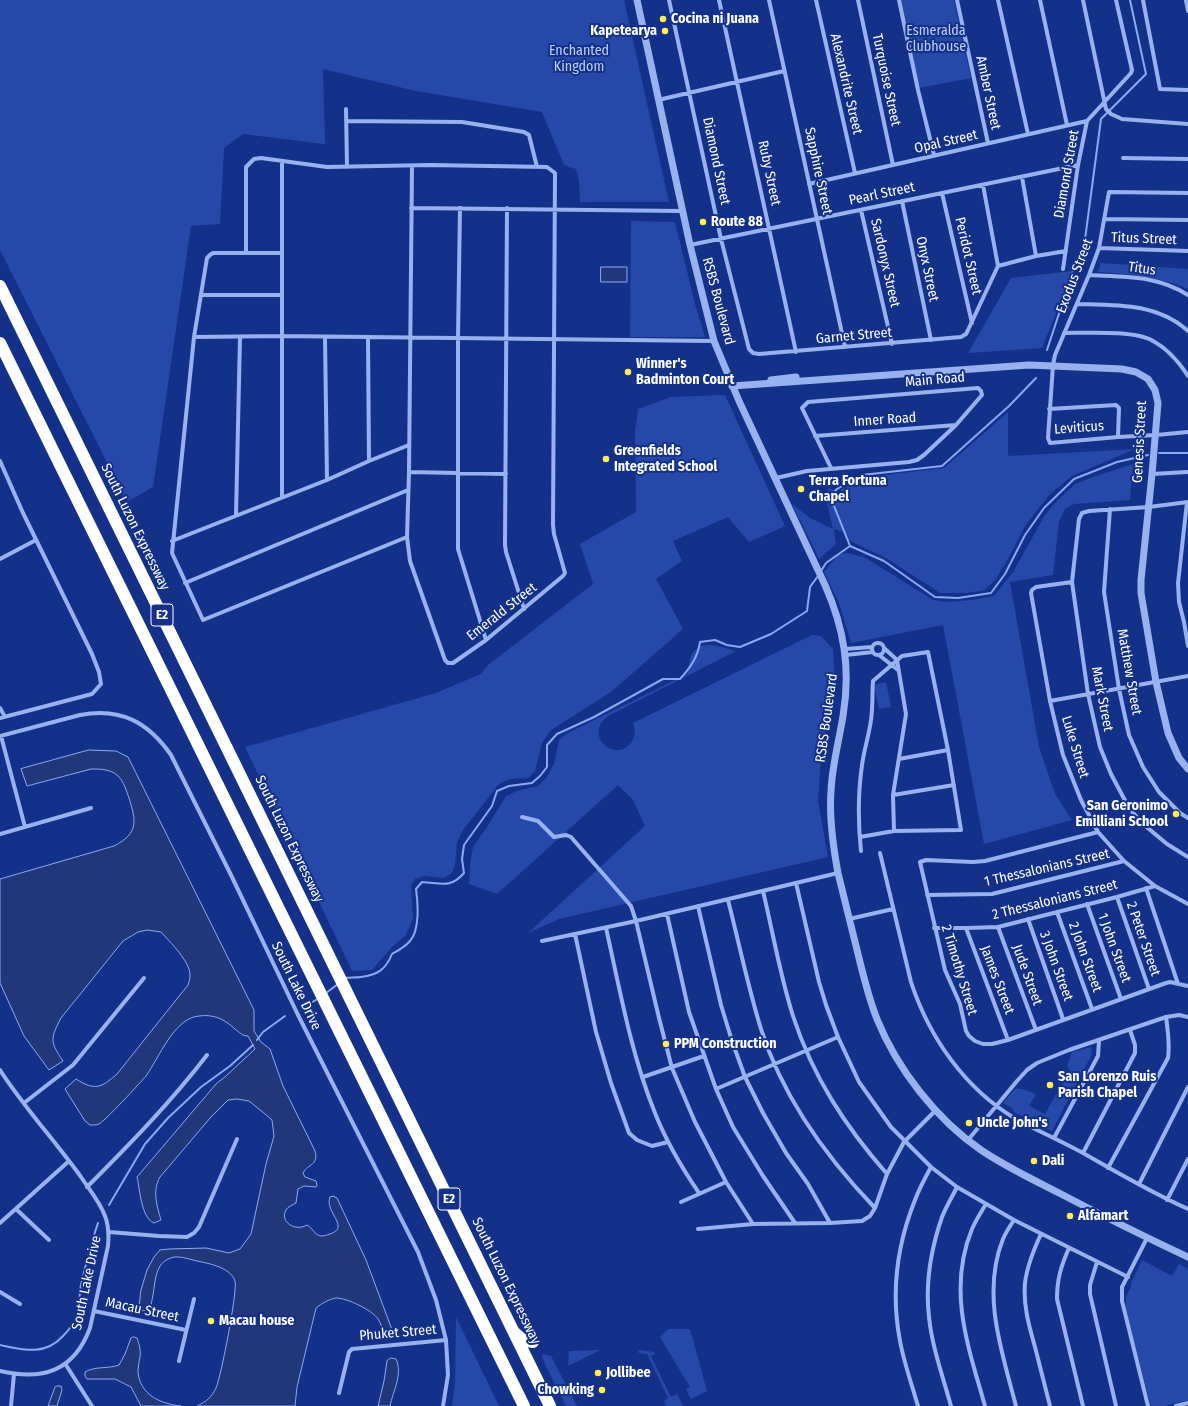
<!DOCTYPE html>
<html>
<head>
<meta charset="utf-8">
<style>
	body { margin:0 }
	canvas { display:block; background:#143189 }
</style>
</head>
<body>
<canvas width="1188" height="1406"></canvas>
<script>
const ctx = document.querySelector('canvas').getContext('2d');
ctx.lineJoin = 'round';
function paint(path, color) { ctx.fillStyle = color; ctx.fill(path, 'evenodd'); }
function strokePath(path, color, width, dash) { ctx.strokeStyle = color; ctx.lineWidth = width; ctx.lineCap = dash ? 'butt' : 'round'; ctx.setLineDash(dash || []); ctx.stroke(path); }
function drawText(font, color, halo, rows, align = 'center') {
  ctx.font = font + ' "Fira Sans Condensed",sans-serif'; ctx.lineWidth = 4; ctx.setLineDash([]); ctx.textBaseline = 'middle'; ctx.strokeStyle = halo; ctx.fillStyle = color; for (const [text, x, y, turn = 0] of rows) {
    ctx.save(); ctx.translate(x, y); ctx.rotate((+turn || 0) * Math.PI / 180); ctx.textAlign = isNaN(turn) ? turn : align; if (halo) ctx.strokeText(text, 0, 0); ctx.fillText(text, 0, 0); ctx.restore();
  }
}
paint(new Path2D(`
	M0 0H624L669 202H580L579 180 576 169 564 165 542 112 416 91 323 69 325 144 243 134 224 148 220 224 191 226 153 487 127 502 0 250Z
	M900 0H954L971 78 919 88Z
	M631 221 675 222 695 304 705 337H630Z
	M1101 263 1188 269V289C1159 276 1129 274 1098 272Z
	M1073 271 1042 348 968 353 1011 278Z
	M725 395 785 526 749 542 728 517 673 541 682 561 656 579 683 629 611 692 551 730 542 743 535 771 528 778 511 779 499 784 463 830 457 842 455 864 452 873 444 878 425 876 415 879 411 886 413 919 405 936 392 947 372 970 352 971 245 747 436 693 481 674 488 665 593 584 580 544 636 512 635 431 638 409 671 397Z
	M1008 412V456L1135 449 1072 476 1049 495 1025 526 1009 557 996 579 985 590 966 593H940L886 558 846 539 844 532 834 529 836 544 819 559 792 504 810 518 833 529 825 494 829 488 839 493 842 489 867 477 944 468Z
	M1133 464 1130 500 1074 504 1065 509 1059 521 1053 575 1010 582 1039 747 1055 794 1072 820 984 844 943 625 851 643 839 603 824 572 838 555 846 553 864 557 933 600 946 602 972 600 994 596 1013 572 1045 515 1058 500 1075 484 1096 476Z
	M812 635 821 636 833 649 835 679 821 759 818 801 828 857 559 919 528 933 645 826 633 800 618 785 497 894 469 884 470 864 473 847 487 827 506 796 517 791 538 786 547 777 554 764 559 740 566 734 687 674C691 668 688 663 691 656 701 637 721 648 736 651L608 716C581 736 618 765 632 741 636 735 635 729 633 723Z
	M886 682 891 707 879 709 874 685Z
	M1091 1047 1092 1054 1052 1131 1038 1125 1037 1117 1034 1116 1029 1119 1015 1113 1011 1107 1003 1103 1016 1088 1018 1089H1022L1036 1094 1029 1106 1045 1114 1066 1076 1070 1073V1070L1067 1066 1072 1052Z
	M1142 1260 1172 1276 1179 1264 1188 1269V1400L1164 1406H1151L1137 1353 1126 1309V1296L1131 1287V1283Z
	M456 1317 499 1406H452L455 1382Z
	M668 1329H690L707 1391 691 1399 686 1389 690 1387 660 1337Z
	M601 1350 568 1366 569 1351Z
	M639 1350 654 1352 656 1354 651 1356 671 1397 677 1394 683 1406H666L664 1401 668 1398 647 1354 639 1353 638 1351Z
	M543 1354 551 1356 577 1406H566L545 1364 542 1357Z`), '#2648a8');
const water = new Path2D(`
	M601 267H627V282H601Z
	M89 750 116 751 128 757 254 1010V1031L261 1042 270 1049 283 1086 315 1151C319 1166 308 1163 303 1173L305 1177 316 1181 317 1185 316 1187 304 1186 298 1189 296 1203C293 1205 288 1206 286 1210 279 1222 296 1232 307 1225 313 1228 314 1235 321 1236 324 1236 327 1235 330 1234 351 1227 324 1212 330 1197L333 1196 337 1198 366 1260 391 1327 392 1334 389 1336 384 1334C382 1329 381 1323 378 1319 372 1310 347 1298 336 1298 329 1299 321 1304 316 1308L297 1387 295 1406H197C207 1401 211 1398 216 1388 221 1377 238 1289 235 1281 230 1266 205 1263 193 1260 188 1259 183 1257 178 1257 172 1256 163 1261 160 1266 153 1277 155 1297 149 1310L141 1311 139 1306 141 1290 147 1270 154 1257 160 1250 169 1249 206 1248 229 1253 240 1249 251 1234 266 1164 274 1136 272 1120 265 1114 249 1101 237 1099 228 1100 211 1117 160 1177C152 1191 157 1206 161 1220L154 1223C141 1218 140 1189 137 1177L216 1084 226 1076 255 1049 248 1036C242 1036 239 1032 235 1029 224 1019 214 1014 199 1016 174 1018 159 1058 146 1076 140 1083 105 1121 99 1124 96 1125 93 1125 90 1125L85 1121 65 1089 76 1079C95 1091 101 1088 117 1074L188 985C189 982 190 979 190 976 191 962 169 941 161 932L147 930 138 932 123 941 61 1018C50 1039 50 1042 63 1061L49 1070 24 1036 0 983V879L114 846C139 833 136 821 129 798 126 790 124 782 118 776 111 769 100 769 91 769L27 786 21 769Z
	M134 1337 137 1338C139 1344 141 1350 140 1357 139 1362 138 1367 138 1372 140 1395 161 1404 181 1406H141L131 1387 115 1379H87L85 1376V1372C95 1366 108 1369 119 1365L125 1354 131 1338Z
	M391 1358 396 1359C403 1374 393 1391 390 1406H378L384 1381 387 1361Z
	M58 1386H61L62 1390 57 1406H48L55 1387Z`);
paint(water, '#223779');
strokePath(water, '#8ca8f3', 1);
strokePath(new Path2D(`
	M1047 350 1073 271 1084 247 1101 119 1146 74 1130 0
	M1159 453H1188
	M850 546 830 496 837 489 862 475 942 466 1009 406 1036 378
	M821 571 826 563 850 546 884 561 935 597 958 598 991 593 1005 574 1025 535 1044 508 1074 479 1117 462 1148 455
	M345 978C350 977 355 978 361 977 378 975 386 969 392 954 399 950 405 947 410 941 420 930 418 903 416 889L422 882C441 883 450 889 464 873L462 859 464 845 492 806 497 791 509 786 532 783 540 776 547 767V745L557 734 594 717 663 679H680C690 668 698 657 700 642L715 640 727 645 740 647 771 634 807 611 810 587 818 576
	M326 993 338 984
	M304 1003H311L319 998
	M257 1040 263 1032 285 1016
	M109 1205 145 1144 168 1118 201 1087 230 1066 253 1045
	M0 1345C24 1350 45 1356 63 1336 69 1330 74 1324 77 1316 80 1306 79 1295 81 1285 86 1264 91 1243 98 1223`), '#8ca8f3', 2);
strokePath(new Path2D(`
	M669 0 721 239 749 349 753 353 759 354 961 337 966 334 968 330 998 266 1036 256 1066 251
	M719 0 796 352
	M769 0 845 347
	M816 0 855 173
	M858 0 893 165
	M899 0 918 90 934 155
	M957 0 988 143
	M998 0 1028 134
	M1040 0 1067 125
	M1083 0 1106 109 1111 114 1122 119 1188 124
	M1143 0 1160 89 1188 90
	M1186 0 1188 11
	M658 100 784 71
	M346 109 347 167
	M346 121 462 122 524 132 529 135 537 167
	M1123 158 1188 159
	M282 162V497
	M1022 177 1036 256
	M809 184 1087 121
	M983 185 998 266
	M942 193 972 323
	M1188 193 1109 192 1099 248 1089 275 1055 355 1053 365 1048 438 1050 443 1118 437 1156 435 1188 432
	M902 201 931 340
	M411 208 682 211
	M460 208 458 338V549L486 640
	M507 208 505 545 506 552 524 609
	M861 210 892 344
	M1104 219 1188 220
	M690 245 1078 165
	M1099 248 1188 251
	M246 253V167L254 159 261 158 327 167 430 165 547 167 555 173 553 525 554 534 565 573 563 576 486 640 453 663H448L445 660 410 561 407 537 409 472 412 166
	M282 253H213L210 255 207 258 194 337 172 553 203 620 407 537
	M1063 269 1078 165 1087 121 1131 73 1132 70 1116 0
	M1089 275C1125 277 1157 275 1188 295
	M201 295H282
	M1077 304C1116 305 1157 303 1188 331
	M1064 333C1086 333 1136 330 1153 341 1168 349 1179 362 1188 376
	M194 337 281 336 714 341
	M325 337 327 480
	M368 338 369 461
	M1049 409 1116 405 1119 408 1118 437
	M815 436 956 425
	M0 461 23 513 92 654 99 672 101 684 92 694 0 718
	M409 472 506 474
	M1152 474 1188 472
	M776 478 807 471 909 462 917 460 924 455 956 425 982 395 981 391 978 388 808 402 802 408 831 468
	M1187 502 1178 583 1179 602 1184 622 1188 646
	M1188 502 1149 507 1089 511 1082 513 1079 519 1072 582 1088 694 1100 747 1111 774 1129 808 1143 824 1167 844 1188 857
	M1110 509 1104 592 1119 689 1129 735 1143 767 1159 792 1180 813 1188 818
	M236 515 240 337
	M172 541 327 480 369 461 409 445
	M0 559 36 540
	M1072 582 1036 587 1032 590 1031 593 1050 701 1063 755 1081 800 1098 832 1124 861 1155 886 1188 904
	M185 583 408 490
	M872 649a6 6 0 1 1 12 0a6 6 0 1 1-12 0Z
	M884 648 897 660 906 714 893 795 894 831
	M845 649 872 647
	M846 655 873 652
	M879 655 898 670
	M1050 701 1188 676
	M0 708 5 717
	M0 736 80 715C120 707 148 722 171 755L231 875 298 1015 418 1252 436 1300 446 1340 448 1375 443 1406
	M1 736 25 827
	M899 759 948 750
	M893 795 954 785
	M522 817 538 821 554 837 566 835 571 837 631 906 636 921 659 1018 672 1068 695 1122 726 1182 753 1224
	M1098 832 985 861 973 862 926 860 920 862 945 970 960 1004 966 1031 969 1036 975 1041 983 1044H992L1008 1040 1166 983 1170 982 1188 986
	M0 834 91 808
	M860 837 894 831 961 830 948 750 928 652 902 656 873 681C872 694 873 707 871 720 869 735 864 750 862 765 858 793 858 823 861 851
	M880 853 911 982C929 1037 965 1089 1016 1119 1038 1131 1061 1141 1083 1153 1118 1173 1152 1193 1188 1209
	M796 883 819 982 826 1005 838 1037 859 1082 891 1127 931 1167 957 1187 1014 1220 1128 1277
	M1146 888 1178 984
	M763 891C773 933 780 975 793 1016 813 1077 845 1126 887 1174
	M927 895 992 894 1124 861
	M1117 897 1149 989
	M728 900C739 943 748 987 761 1029 783 1098 826 1157 875 1208
	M1087 904 1121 999
	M698 906 721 1005 732 1041 745 1077 763 1113 786 1153 808 1184 830 1223
	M1057 912 1092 1009
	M667 914 689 1012 716 1089 733 1127 763 1176 795 1223
	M849 919 893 909
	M1028 919 1063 1019
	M998 927 1036 1030
	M606 928C620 990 631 1054 655 1113 666 1141 682 1168 699 1193
	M934 928H966L998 927 1117 897 1155 886
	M966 928 1008 1040
	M575 934 596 1032 611 1083 629 1133 637 1140 652 1146 668 1142
	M542 941 636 921 838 873
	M0 1070C24 1107 55 1141 81 1177 89 1189 100 1202 105 1216 109 1226 109 1235 108 1246L90 1328C74 1371 43 1381 0 1371
	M643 1077 704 1056
	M716 1089 838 1037
	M24 1103 73 1065 144 978
	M1054 1138 1098 1056 1099 1041
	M968 1140 1017 1081 1027 1070 1037 1063 1069 1050 1166 1017 1179 1015 1188 1017
	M1083 1153 1135 1053V1045L1130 1030
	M1108 1168 1168 1058C1170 1044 1168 1031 1166 1017
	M1139 1184 1188 1087
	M87 1187C129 1145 171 1102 207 1055
	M1167 1200 1188 1159
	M681 1202 726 1182
	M16 1209 49 1240
	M1014 1220C1010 1226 1006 1232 1003 1239 981 1294 1002 1352 1016 1406
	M0 1223 69 1161
	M698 1229 753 1224 830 1223 862 1221 870 1216 875 1208 887 1174 904 1142 935 1111
	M109 1232 159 1236 187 1237 194 1233 199 1227 237 1139
	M1041 1234C1034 1249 1027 1266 1025 1283 1023 1305 1029 1326 1035 1347 1040 1366 1045 1386 1050 1406
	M1147 1238 1122 1287V1301L1148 1406
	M1069 1248C1061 1266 1057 1279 1057 1299L1083 1406
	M1097 1262 1090 1285V1294L1116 1406
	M0 1292 20 1304
	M94 1311 186 1330
	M179 1361 194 1299
	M66 1365 92 1406
	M339 1393 349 1352 352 1349 446 1340
	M11 1406 14 1374
	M918 1406C912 1385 904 1363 900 1341 891 1294 897 1245 915 1200 919 1189 925 1178 931 1167
	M951 1406C943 1377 932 1347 929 1317 925 1283 931 1249 942 1217 946 1207 952 1197 957 1187
	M985 1406C968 1346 947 1290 972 1229 976 1220 981 1212 986 1204
	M1176 1406 1188 1403`), '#9ab1f0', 4);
strokePath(new Path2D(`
	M637 0 690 245 714 341 739 401 825 585C844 628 851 669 843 716 839 741 832 766 831 791 829 818 833 846 838 873 845 901 852 930 859 958 864 978 869 999 877 1019 897 1069 937 1120 981 1150 1006 1167 1034 1180 1061 1194 1103 1216 1145 1237 1188 1257
	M771 380 796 377
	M732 386 1029 365 1122 369 1136 372 1148 379 1155 390 1158 403 1152 474 1141 580V593L1156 682 1168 733 1179 758 1188 769`), '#9ab1f0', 7);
strokePath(new Path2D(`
	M0 286 550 1406
	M0 343 524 1406
	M515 1333 523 1340 533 1342`), '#fff', 12);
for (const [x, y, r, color] of [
	[663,19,4,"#ffee58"],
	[665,31,4,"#ffee58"],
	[703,222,4,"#ffee58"],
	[628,372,4,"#ffee58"],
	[606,459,4,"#ffee58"],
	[801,489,4,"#ffee58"],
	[1176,814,4,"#ffee58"],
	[666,1044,4,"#ffee58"],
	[1050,1085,4,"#ffee58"],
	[969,1123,4,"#ffee58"],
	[1034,1161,4,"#ffee58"],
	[1070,1216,4,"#ffee58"],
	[211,1321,4,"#ffee58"],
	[598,1373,4,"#ffee58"],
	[602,1390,4,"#ffee58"]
]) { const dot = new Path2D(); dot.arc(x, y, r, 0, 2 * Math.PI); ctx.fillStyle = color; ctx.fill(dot); strokePath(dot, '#143189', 1.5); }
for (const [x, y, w] of [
	[162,615,22],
	[449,1199,22]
]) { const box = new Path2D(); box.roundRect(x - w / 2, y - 11, w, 22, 3); ctx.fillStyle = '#143189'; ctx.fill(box); strokePath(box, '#fff', 1); }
drawText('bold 13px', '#fff', null, [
	["E2",162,615],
	["E2",449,1199]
]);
drawText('bold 14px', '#fff', '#143189', [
	["Cocina ni Juana",671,19],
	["Kapetearya",657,31,"right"],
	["Route 88",711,222],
	["Winner's",636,364],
	["Badminton Court",636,380],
	["Greenfields",614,451],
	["Integrated School",614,467],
	["Terra Fortuna",809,481],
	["Chapel",809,497],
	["San Geronimo",1168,806,"right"],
	["Emilliani School",1168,822,"right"],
	["PPM Construction",674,1044],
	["San Lorenzo Ruis",1058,1077],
	["Parish Chapel",1058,1093],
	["Uncle John's",977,1123],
	["Dali",1042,1161],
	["Alfamart",1078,1216],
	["Macau house",219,1321],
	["Jollibee",606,1373],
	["Chowking",594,1390,"right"]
], 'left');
drawText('14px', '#c0d0fb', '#143189', [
	["Esmeralda",936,31],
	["Clubhouse",936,47],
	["Enchanted",579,51],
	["Kingdom",579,67]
]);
drawText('14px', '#fff', '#143189', [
	["Turquoise Street",886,80,78],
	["Alexandrite Street",846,84,77],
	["Amber Street",988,93,78],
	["Opal Street",946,142,-13],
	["Diamond Street",716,161,78],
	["Sapphire Street",818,171,78],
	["Ruby Street",769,173,78],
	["Diamond Street",1067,174,-80],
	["Pearl Street",882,194,-12],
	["Titus Street",1144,239,2],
	["Peridot Street",968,256,77],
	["Sardonyx Street",885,263,77],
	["Onyx Street",927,269,78],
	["Titus",1142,269,8],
	["Exodus Street",1075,276,-69],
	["RSBS Boulevard",718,301,75],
	["Garnet Street",854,336,-5],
	["Main Road",935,380,-5],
	["Inner Road",885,420,-4],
	["Leviticus",1079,428,-4],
	["Genesis Street",1140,442,-87],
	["South Luzon Expressway",135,527,64],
	["Emerald Street",502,612,-38],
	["Matthew Street",1129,672,80],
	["Mark Street",1102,699,79],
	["RSBS Boulevard",827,718,-82],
	["Luke Street",1075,747,73],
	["South Luzon Expressway",289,839,64],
	["1 Thessalonians Street",1047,868,-13],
	["2 Thessalonians Street",1055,900,-14],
	["2 Peter Street",1143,939,71],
	["1 John Street",1114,948,70],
	["2 John Street",1085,957,70],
	["3 John Street",1056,966,70],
	["2 Timothy Street",959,970,73],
	["Jude Street",1027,975,70],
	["James Street",997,980,69],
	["South Lake Drive",296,986,64],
	["South Luzon Expressway",506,1281,64],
	["South Lake Drive",87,1283,-78],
	["Macau Street",142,1310,12],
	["Phuket Street",398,1333,-5]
]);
</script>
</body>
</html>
